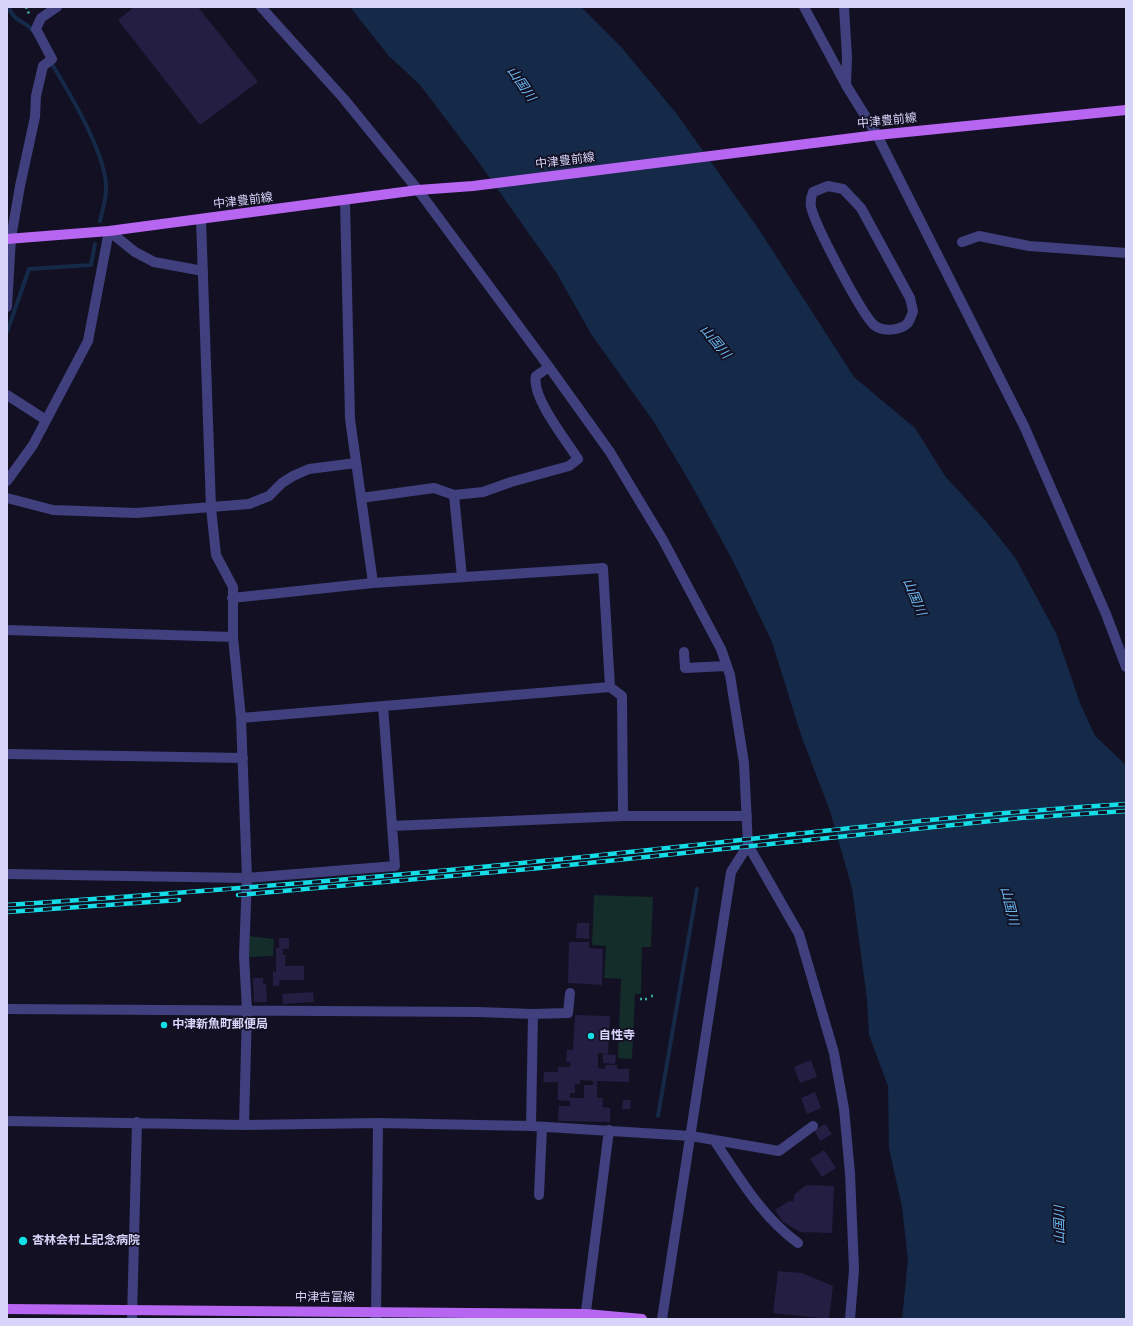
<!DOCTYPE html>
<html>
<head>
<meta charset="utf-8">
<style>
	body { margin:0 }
	#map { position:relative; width:1133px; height:1326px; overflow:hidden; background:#121022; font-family:Rubik,sans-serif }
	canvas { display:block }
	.frame { position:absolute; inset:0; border:8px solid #d8d5fb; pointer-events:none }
</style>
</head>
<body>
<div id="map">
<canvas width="1133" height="1326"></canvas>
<div class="frame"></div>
</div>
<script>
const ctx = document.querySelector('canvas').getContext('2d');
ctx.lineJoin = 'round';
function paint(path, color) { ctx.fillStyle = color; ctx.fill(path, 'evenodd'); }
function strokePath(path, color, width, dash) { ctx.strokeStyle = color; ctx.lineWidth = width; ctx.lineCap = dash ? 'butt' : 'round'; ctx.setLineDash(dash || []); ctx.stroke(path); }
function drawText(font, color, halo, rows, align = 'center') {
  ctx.font = font + ' Rubik,"Noto Sans JP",sans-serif'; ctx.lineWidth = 3.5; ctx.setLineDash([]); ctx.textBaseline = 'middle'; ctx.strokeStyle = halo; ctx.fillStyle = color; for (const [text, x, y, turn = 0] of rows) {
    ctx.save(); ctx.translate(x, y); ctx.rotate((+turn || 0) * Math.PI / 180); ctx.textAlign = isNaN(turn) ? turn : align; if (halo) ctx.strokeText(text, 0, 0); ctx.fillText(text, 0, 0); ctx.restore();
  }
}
paint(new Path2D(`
	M594 895 653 897 651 947H642L641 994H635L632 1059 618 1058 621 979 604 978 606 946 592 945Z
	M249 936 274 939 273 956 249 957Z`), '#142c2a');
paint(new Path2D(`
	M350 7H581L622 48 676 113 758 228 854 377 915 428 945 476 986 521 1016 559 1056 633 1080 703 1095 736 1126 765V1319H902L908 1260 902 1207 889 1148 888 1086 869 1035 867 999 852 888 830 811 801 735 772 642 734 563 692 486 654 422 591 334 556 272 477 160 420 85 388 55Z`), '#142a48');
strokePath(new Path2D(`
	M8 7C17 25 24 19 34 32
	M50 61C68 90 108 156 106 190 106 200 102 211 100 221
	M7 332 29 269 91 265 95 244
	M658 1116 697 889`), '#142a48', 4);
paint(new Path2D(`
	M134 7H198L258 82 200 125 118 20Z
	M577 923H589V939L576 938Z
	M279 938H289V949H283V955H286L285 966H304V980H280L279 986H273V971L276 972V948H279Z
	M569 942H589V948L603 949 602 985 568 983Z
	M253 978H263V984L266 983 267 1002H254Z
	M313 992 314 1002 283 1004 282 994Z
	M575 1015 610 1016 608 1054 598 1053V1068L605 1069V1065H617V1069H629V1082L597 1081V1098H603L602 1107 610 1108V1122L558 1121 559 1106H570V1101L558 1100V1082H543L544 1072H558V1067H570V1062H566L567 1050H573ZM580 1080 593 1081V1085H584V1098H570V1093H575V1084H580Z
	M603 1054 616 1055 615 1064 603 1063Z
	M811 1060 817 1077 800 1083 794 1067Z
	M815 1092 821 1108 807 1114 801 1098Z
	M623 1100H631L630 1109H622Z
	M825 1124 832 1134 820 1141 814 1130Z
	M824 1150 836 1168 822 1177 810 1159Z
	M806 1185 834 1186 832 1233 800 1232 783 1222 775 1210 789 1201 793 1202 795 1194Z
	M778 1271 802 1273 833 1286 829 1319 773 1313Z`), '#231e42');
strokePath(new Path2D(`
	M26 7 30 16
	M651 996H655
	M640 999H647`), '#39ab9f', 2.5, [2, 3]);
strokePath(new Path2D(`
	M261 7 344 99 418 190 549 367 610 452 663 540 721 649 730 675 744 763 748 845 799 934 834 1053 844 1109 850 1173 854 1270 850 1319
	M804 7 846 85 877 135 1024 426 1106 614 1126 667
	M844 7 847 57 846 85
	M828 186 843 189 861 208 910 298 913 311C912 315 910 319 908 323 900 331 882 332 874 325 861 313 815 225 811 207 810 201 811 197 813 192Z
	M345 201 350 419 373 583
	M201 219 211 508 216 555 233 587V637L241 718 247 878 244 956 247 1010 244 1125
	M962 242 979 236 1029 246 1126 253
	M7 307 11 238 20 186 35 117 36 96 43 66 52 59 36 29 41 18 57 7
	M7 395 46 420
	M7 481 33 445 88 341 109 231 135 252 154 262 203 271
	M454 495 462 577
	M7 498 53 510 136 513 249 504 269 496 282 483 293 476 309 469 356 463
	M361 498 434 488 454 495 483 492 511 482 569 466 578 459C566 440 531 397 536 376L549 367
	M232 598 373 583 603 568 610 687
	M7 630 233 637
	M684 652 685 668 727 666
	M241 718 610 687 622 696 623 816
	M7 754 243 758
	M392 826 623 816H747
	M7 874 247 878 395 866 383 706
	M7 1009 479 1012 533 1014 531 1126
	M533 1014 568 1013 570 993
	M7 1121 244 1125 378 1123 531 1126 691 1136 779 1151 813 1126
	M714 1140C739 1177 761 1216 798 1243
	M539 1195 542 1127
	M132 1319 137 1122
	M376 1319 378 1123
	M585 1319 609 1130
	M662 1319 731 872 748 845`), '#3f407d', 10);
strokePath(new Path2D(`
	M7 239 109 231 418 190 473 186 877 135 1126 110
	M7 1309 586 1314 642 1319`), '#b766f2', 10);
const rail = new Path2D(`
	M238 895 540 868 1020 818 1126 811
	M7 905C185 893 364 879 542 861 736 842 931 816 1126 804
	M7 912 179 900`);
strokePath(rail, '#14dde8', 4.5);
strokePath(rail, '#121022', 3, [9]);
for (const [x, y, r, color] of [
	[164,1025,4,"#14dde8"],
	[591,1036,4,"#14dde8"],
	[23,1241,5,"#14dde8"]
]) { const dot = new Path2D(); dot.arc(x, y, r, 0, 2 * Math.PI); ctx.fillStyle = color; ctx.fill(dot); strokePath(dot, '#121022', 1.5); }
drawText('12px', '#d8d5fb', '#121022', [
	["中津豊前線",887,121,-6],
	["中津豊前線",565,161,-7],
	["中津豊前線",243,201,-7],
	["中津吉富線",325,1298]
]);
drawText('bold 12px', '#d8d5fb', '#121022', [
	["中津新魚町郵便局",172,1025],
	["自性寺",599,1036],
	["杏林会村上記念病院",32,1241]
], 'left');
drawText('italic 13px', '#6cbaf2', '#121022', [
	["山国川",521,84,55],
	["山国川",715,342,50],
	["山国川",914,597,67],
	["山国川",1009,906,76],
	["山国川",1060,1225,-91]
]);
</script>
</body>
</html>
